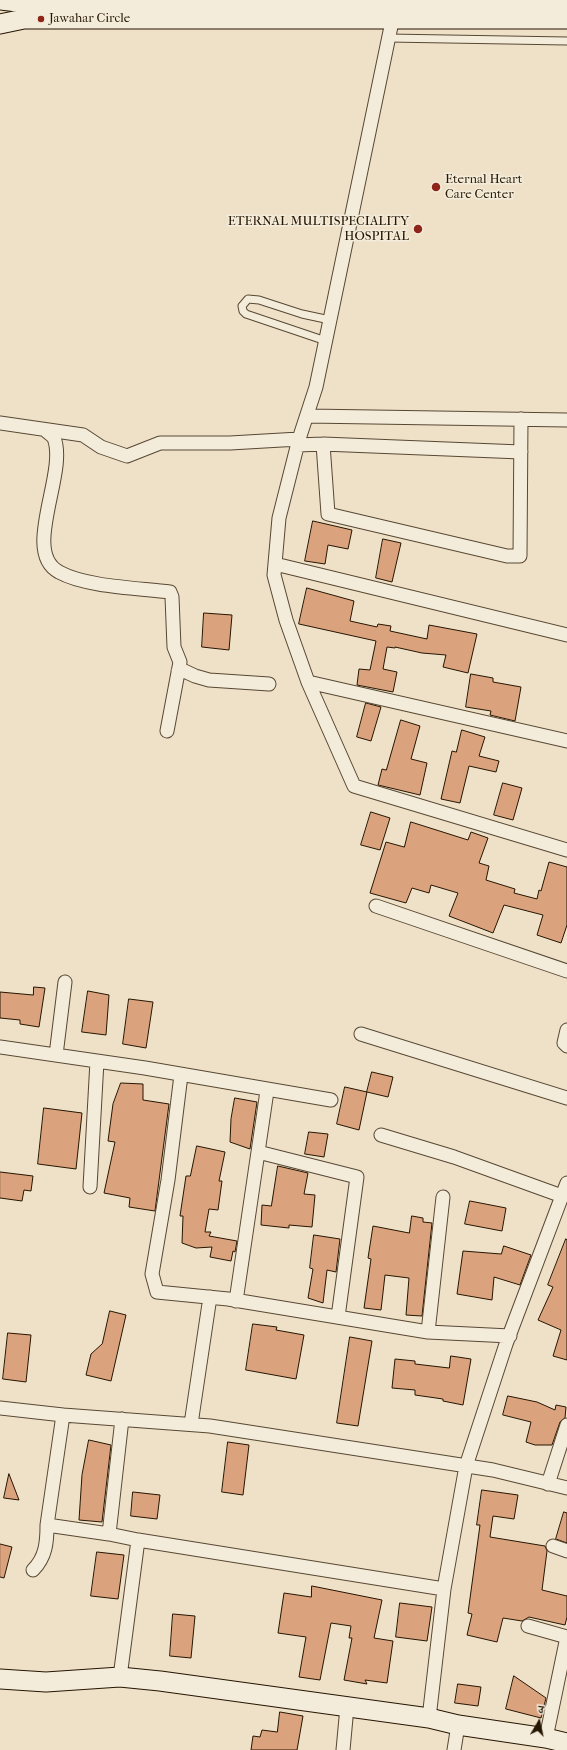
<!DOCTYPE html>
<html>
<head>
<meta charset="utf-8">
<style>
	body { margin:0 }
	#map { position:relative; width:567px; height:1750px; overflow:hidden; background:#eee1c8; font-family:"IM FELL French Canon","Noto Serif Devanagari",serif }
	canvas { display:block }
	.north { position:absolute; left:519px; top:1702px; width:40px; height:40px; -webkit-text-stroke:3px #f4ecdb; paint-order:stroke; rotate:9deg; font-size:11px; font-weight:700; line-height:16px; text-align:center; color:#261501 }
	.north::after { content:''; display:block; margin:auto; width:14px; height:18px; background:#261501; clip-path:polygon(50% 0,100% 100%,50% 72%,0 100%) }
</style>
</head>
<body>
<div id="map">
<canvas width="567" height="1750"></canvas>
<div class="north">उ</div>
</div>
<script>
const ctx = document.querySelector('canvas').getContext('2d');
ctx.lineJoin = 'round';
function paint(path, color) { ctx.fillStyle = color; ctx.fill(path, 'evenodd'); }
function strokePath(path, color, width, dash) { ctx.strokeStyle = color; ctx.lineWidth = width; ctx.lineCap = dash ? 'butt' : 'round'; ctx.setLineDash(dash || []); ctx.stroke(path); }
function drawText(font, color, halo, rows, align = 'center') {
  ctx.font = font + ' "IM FELL French Canon",serif'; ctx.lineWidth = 3; ctx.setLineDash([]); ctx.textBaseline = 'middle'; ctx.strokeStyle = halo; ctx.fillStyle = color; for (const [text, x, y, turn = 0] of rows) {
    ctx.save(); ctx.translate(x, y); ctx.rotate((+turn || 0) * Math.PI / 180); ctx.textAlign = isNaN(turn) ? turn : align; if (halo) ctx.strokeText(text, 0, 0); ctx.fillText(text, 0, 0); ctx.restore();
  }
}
const building = new Path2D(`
	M313 521 352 530 348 549 328 545 325 564 305 561Z
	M383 539 401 543 392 582 376 578Z
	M307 588 354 601 350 621 377 627 378 624 391 626 390 631 427 639 429 625 477 634 468 673 443 667 446 655 422 653 395 647V648L387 647 383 669 397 672 393 692 357 685 359 669 370 670 376 641 299 624Z
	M204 613 232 615 229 650 202 647Z
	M471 674 493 678V682L521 687 515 721 490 715 491 711 466 707Z
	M366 703 381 707 371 741 357 737Z
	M401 720 420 726 411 759 427 763 420 795 378 785 382 769 386 770Z
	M462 730 485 737 479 756 499 761 496 772 469 766 460 803 441 799 452 751 456 752Z
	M503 783 522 788 513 820 494 815Z
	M371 812 390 818 380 850 361 845Z
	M411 822 468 840 471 832 488 838 479 863 489 866 486 880 515 889 514 893 537 899 539 890 541 891 549 862 567 867V925L561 943 537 935 543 915 504 905 493 933 449 916 458 893 431 885 429 893 412 888 406 903 370 893 386 842 404 847Z
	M34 987 45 988 39 1027 20 1024V1020L0 1018V992L33 995Z
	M88 991 109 995 106 1035 82 1032Z
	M129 999 153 1002 146 1048 123 1044Z
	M372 1072 393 1077 388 1097 367 1092Z
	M121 1083 143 1084V1100L169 1104 155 1211 129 1207 130 1198 104 1193 115 1142 108 1141 113 1104Z
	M345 1087 367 1092 359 1130 337 1124Z
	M235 1098 257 1102 250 1149 230 1142 231 1119Z
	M44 1108 82 1113 76 1169 38 1164Z
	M309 1132 328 1134 324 1157 305 1154Z
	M197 1146 225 1152 219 1181H222L218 1210 209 1209 205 1232H211L209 1236 237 1241 235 1252 233 1251 231 1261 210 1257 212 1247 196 1248 182 1243 183 1216H180L186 1176H190Z
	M278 1166 308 1173 304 1194 315 1195 312 1227 289 1225V1228L261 1225 262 1205 271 1206Z
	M0 1172 33 1176 31 1191 24 1190 22 1201 0 1198Z
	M470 1201 506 1208 502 1231 465 1224Z
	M412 1216 423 1218V1222L432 1223 422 1316 406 1315 409 1278 385 1275 381 1310 364 1308 371 1259 368 1258 373 1226 409 1233Z
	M314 1235 340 1239 336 1272 327 1270 323 1303 308 1298 313 1269 310 1268Z
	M566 1239 567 1240V1360L553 1356 561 1330 538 1320 553 1287 548 1285Z
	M504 1246 531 1255 520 1285 494 1277 492 1300 457 1294 463 1251 501 1254Z
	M110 1311 126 1315 111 1381 86 1375 91 1354 102 1344Z
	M253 1324 277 1327 276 1330 304 1335 296 1379 246 1370Z
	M8 1333 31 1335 26 1382 3 1379Z
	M350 1337 372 1341 358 1426 337 1423Z
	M451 1356 471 1359 463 1405 443 1401V1399L415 1395V1390L392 1388 395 1359 415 1361V1364L449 1368Z
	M508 1396 537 1402 555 1410 556 1405 566 1407 565 1418 560 1422 552 1445H535L526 1442 531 1422 503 1415Z
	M89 1440 111 1445 102 1522 79 1520 82 1475Z
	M228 1442 249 1445 243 1495 222 1492Z
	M9 1474 19 1500 4 1498Z
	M482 1490 518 1495 514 1519 493 1516 490 1537 545 1546 547 1551 542 1590 567 1596V1617L565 1625 529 1617 522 1621 503 1618 497 1642 467 1635 472 1614 468 1613 480 1525H477Z
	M133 1492 160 1495 157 1519 131 1516Z
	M564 1512 567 1513V1543L556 1539Z
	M0 1544 12 1547 4 1578 0 1577Z
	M97 1552 124 1555 118 1599 91 1596Z
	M312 1586 382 1600 374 1638 393 1641 387 1683 365 1680 367 1684 344 1680 352 1638H349L351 1626 331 1623 320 1680 299 1677 306 1637 278 1633 284 1593 311 1597Z
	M400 1603 432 1607 427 1641 396 1637Z
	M173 1614 195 1616 191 1658 170 1656Z
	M514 1676 546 1698 541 1718 506 1709Z
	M458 1684 481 1687 478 1706 455 1703Z
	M280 1712 303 1716 297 1750H251L253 1736 260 1737 262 1730 277 1732Z`);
paint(building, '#daa27d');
strokePath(building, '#261501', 1);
const lane = new Path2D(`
	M388 38 567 41
	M326 341 246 314 243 311 242 306 248 299 259 300 302 314 330 320`);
const street = new Path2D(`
	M394 12 316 387 299 439 279 518 274 575 286 620 308 682 567 741
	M308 416 567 420
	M0 423 83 435 101 447 127 456 160 443H230L299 439
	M45 430C48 433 52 435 54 438 68 473 21 552 59 572 86 587 139 588 170 592L172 597 174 647 180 662 167 731
	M323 444 328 514 507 556H520L521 419
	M298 445 323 444 521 452
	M275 564 567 635
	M178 671 180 669 195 676 209 680 269 684
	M308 682 354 786 567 850
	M376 906 567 971
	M567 1030 564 1043 567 1046
	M361 1034 567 1098
	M0 1047 145 1068 331 1100
	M56 1055 65 982
	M181 1075 168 1180 152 1274 157 1292 228 1299 428 1332 443 1197
	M381 1135 454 1157 562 1196 567 1183
	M258 1152 357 1177 338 1317
	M90 1187 97 1061
	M236 1301 267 1091
	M428 1332 510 1336
	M0 1408 63 1415 210 1426 493 1470 567 1488
	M63 1415 47 1525 109 1534
	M122 1419 109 1534 138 1540 444 1589
	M191 1424 210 1297
	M548 1484 567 1425
	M553 1546 567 1551
	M33 1570C46 1557 47 1542 47 1525
	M528 1626 567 1637
	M120 1677 138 1540
	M429 1718 444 1589 466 1466 506 1344 562 1196
	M546 1738 567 1637
	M343 1750 347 1707
	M454 1750 458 1725`);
const secondary = new Path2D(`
	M0 0 26 3 567 1
	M0 24 24 19H567
	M0 1679 46 1682 120 1677 160 1681 429 1718 458 1725 546 1738 567 1743`);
strokePath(lane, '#584833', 9);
strokePath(street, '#584833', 15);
strokePath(secondary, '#261501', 21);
strokePath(lane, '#f4ecdb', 7);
strokePath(street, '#f4ecdb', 13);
strokePath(secondary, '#f4ecdb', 19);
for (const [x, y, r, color] of [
	[41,19,4,"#8f2418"],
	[436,187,5,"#8f2418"],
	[418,229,5,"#8f2418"]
]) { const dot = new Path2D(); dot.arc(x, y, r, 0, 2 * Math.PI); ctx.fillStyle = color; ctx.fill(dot); strokePath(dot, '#f4ecdb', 1.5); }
drawText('13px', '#261501', '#f4ecdb', [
	["Jawahar Circle",49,19],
	["Eternal Heart",445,180],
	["Care Center",445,195],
	["ETERNAL MULTISPECIALITY",409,222,"right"],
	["HOSPITAL",409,237,"right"]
], 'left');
</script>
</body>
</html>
